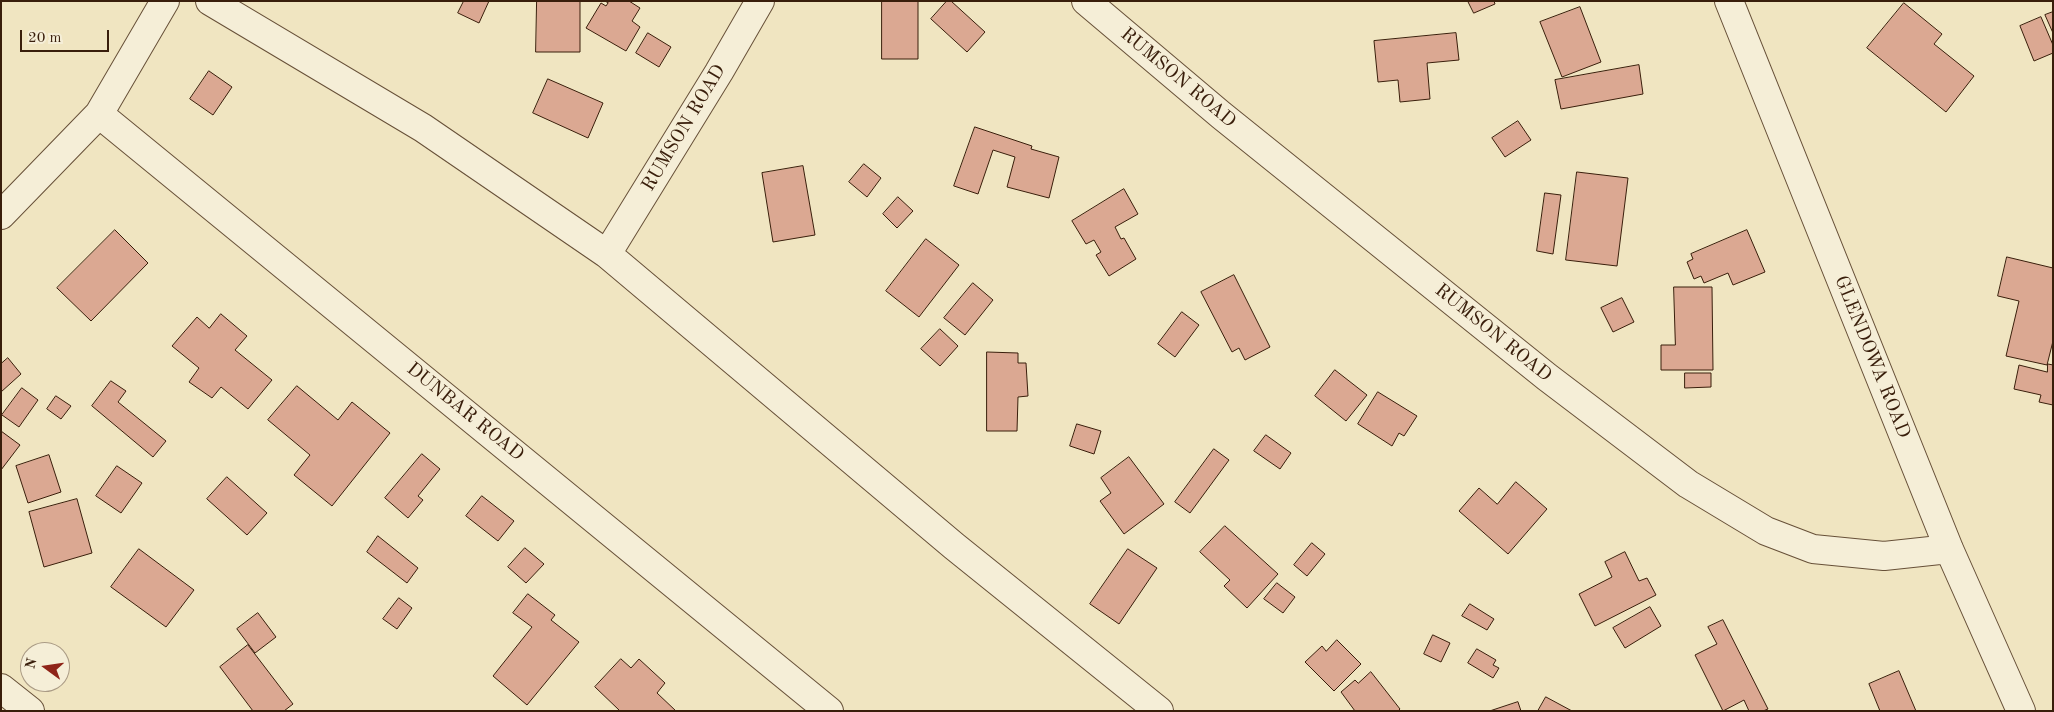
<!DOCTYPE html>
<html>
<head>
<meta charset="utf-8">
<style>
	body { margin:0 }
	#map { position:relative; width:2054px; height:712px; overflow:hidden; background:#f0e5c1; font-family:"Old Standard TT",serif }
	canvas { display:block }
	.frame { position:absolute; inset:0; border:2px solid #391e0b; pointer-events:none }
	.north { position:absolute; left:20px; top:642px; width:50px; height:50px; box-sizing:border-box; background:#f5eed7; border:1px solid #aa9b85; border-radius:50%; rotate:284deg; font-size:14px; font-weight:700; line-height:20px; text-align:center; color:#391e0b }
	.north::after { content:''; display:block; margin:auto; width:18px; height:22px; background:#8f2418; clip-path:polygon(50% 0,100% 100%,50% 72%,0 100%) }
	.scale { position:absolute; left:20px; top:30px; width:89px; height:22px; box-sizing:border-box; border:2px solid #391e0b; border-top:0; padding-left:6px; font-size:15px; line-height:18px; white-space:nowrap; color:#391e0b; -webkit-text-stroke:4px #f5eed7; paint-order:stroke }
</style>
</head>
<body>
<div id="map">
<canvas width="2054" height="712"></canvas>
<div class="frame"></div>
<div class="north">N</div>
<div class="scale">20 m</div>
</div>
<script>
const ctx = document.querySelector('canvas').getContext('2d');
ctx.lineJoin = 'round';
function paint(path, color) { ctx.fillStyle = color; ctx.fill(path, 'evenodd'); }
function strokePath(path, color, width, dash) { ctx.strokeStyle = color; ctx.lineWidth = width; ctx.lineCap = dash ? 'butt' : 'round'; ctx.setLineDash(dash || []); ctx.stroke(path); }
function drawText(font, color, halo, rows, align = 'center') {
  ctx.font = font + ' "Old Standard TT",serif'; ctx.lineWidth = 5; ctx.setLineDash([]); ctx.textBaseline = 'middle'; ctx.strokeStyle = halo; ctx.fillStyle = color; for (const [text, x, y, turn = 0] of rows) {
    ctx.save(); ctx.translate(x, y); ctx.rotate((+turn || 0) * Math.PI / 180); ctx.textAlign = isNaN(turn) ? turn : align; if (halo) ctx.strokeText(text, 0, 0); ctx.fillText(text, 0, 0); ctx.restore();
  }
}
const building = new Path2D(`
	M464 1H489L479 23 458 13Z
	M537 1H580V52H536Z
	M605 1H629L640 8 632 21 640 27 626 51 586 28 601 3 606 6 608 3Z
	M882 1H918V59H882Z
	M947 1H951L985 32 967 52 931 19Z
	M1468 1H1494L1495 4 1474 13Z
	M1904 3 1942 34 1934 44 1974 76 1946 112 1867 48Z
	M1580 7 1601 62 1562 77 1540 22Z
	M2053 12V33L2045 15Z
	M2041 17 2053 45V53L2034 61 2020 26Z
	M648 33 671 47 659 67 636 53Z
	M1456 33 1459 60 1427 63 1430 99 1400 102 1398 80 1378 82 1374 41Z
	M1639 65 1643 94 1561 109 1555 80Z
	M209 71 232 87 213 115 190 99Z
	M548 79 603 103 588 138 533 113Z
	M1518 121 1531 140 1505 157 1492 138Z
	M975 127 1032 146 1031 149 1059 157 1049 198 1007 187 1015 157 993 150 978 194 954 186Z
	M864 164 881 178 867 197 849 182Z
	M803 166 815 235 773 242 762 173Z
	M1577 172 1628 178 1617 266 1566 260Z
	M1124 189 1138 214 1115 227 1121 239 1124 238 1136 259 1109 276 1096 255 1101 252 1094 240 1086 244 1072 221Z
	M1545 193 1561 195 1553 254 1537 251Z
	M898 197 913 211 897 228 883 214Z
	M115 230 148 263 91 321 57 288Z
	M1747 230 1765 272 1733 285 1728 273 1704 283 1701 276 1694 279 1687 262 1693 259 1691 254Z
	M926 239 959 265 919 317 886 291Z
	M2007 257 2053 268V341L2047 365 2006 356 2019 301 1998 296Z
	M1234 275 1270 347 1245 360 1239 348 1232 352 1201 292Z
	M973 283 993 300 965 335 944 318Z
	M1674 287H1712L1713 370H1661V345H1675Z
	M1622 298 1634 322 1613 332 1601 308Z
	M1182 312 1199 325 1175 357 1158 344Z
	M221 314 247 336 235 350 272 380 248 409 221 387 212 398 189 382 199 368 172 346 197 317 209 328Z
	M940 329 958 346 940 366 921 349Z
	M987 352 1018 353V363H1026L1028 396 1018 397 1017 431H987Z
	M8 358 21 374 1 392V364Z
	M2048 364 2053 365V405L2039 402 2041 395 2014 389 2019 365 2047 372Z
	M1335 370 1367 395 1346 421 1315 396Z
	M1685 373H1711V387L1685 388Z
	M111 381 126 391 118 402 166 441 153 457 92 406Z
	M297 386 338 420 352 402 390 433 332 506 294 475 310 455 268 420Z
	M22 388 38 400 19 427 2 415Z
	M1378 392 1417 416 1404 436 1399 433 1392 446 1358 424Z
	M56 396 71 406 61 419 47 409Z
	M1077 424 1101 431 1094 454 1070 446Z
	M1 431 20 445 1 470Z
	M1266 435 1291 453 1280 469 1254 451Z
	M1214 449 1229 460 1190 513 1175 502Z
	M422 454 440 469 418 496 423 500 408 518 385 498Z
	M49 455 61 492 28 503 16 466Z
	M1129 457 1164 504 1124 534 1100 501 1111 493 1101 478Z
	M117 466 142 483 121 513 96 496Z
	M227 477 267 513 247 535 207 499Z
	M1516 482 1547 509 1508 554 1459 511 1479 488 1497 504Z
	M482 496 514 521 498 541 466 516Z
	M77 499 92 553 44 567 29 512Z
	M1225 526 1278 574 1247 608 1224 586 1230 580 1200 552Z
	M378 536 418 568 407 583 367 552Z
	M1312 543 1325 554 1307 576 1294 565Z
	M525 548 544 564 526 583 508 567Z
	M139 549 194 590 166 627 111 587Z
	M1128 549 1157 568 1119 624 1090 604Z
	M1625 552 1639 581 1647 578 1656 595 1595 626 1579 594 1612 577 1605 562Z
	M1277 583 1295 597 1283 613 1264 599Z
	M528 594 555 615 551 620 579 642 527 705 493 676 532 627 513 613Z
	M399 598 412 608 397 629 383 619Z
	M1470 604 1494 619 1487 630 1462 616Z
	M1650 607 1661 626 1625 648 1613 628Z
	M258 613 276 637 255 653 237 629Z
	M1723 620 1768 709 1763 711H1749L1744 700 1723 711 1695 655 1717 644 1708 627Z
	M1433 635 1450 643 1441 662 1424 654Z
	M1337 640 1361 664 1334 691 1305 662 1322 646 1326 651Z
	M248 645 293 704 284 711H253L220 667Z
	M1477 649 1496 660 1493 665 1499 668 1493 678 1468 663Z
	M621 659 631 668 639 659 665 683 657 693 676 711H618L619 710 595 687Z
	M1899 671 1916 711H1880L1869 684Z
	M1371 672 1400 709 1398 711H1355L1341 692 1355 680 1358 683Z
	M1546 697 1572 711H1538Z
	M1518 702 1521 711H1490Z`);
paint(building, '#dba892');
strokePath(building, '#391e0b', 1);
const minor = new Path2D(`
	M210 1 423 128 607 254 954 546 1159 711
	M1086 1 1221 115 1547 377 1688 484 1766 531 1813 549 1884 556 1949 549
	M1729 1 1949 549 2021 711
	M99 114 829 711
	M1 215 99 114 165 1
	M607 254 719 72 760 1
	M1 688 30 711`);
strokePath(minor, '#675038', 30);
strokePath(minor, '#f5eed7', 28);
drawText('19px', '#391e0b', '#f5eed7', [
	["RUMSON ROAD",1178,78,40],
	["RUMSON ROAD",684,128,-59],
	["RUMSON ROAD",1493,333,39],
	["GLENDOWA ROAD",1872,357,68],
	["DUNBAR ROAD",465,412,39]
]);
</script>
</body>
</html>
